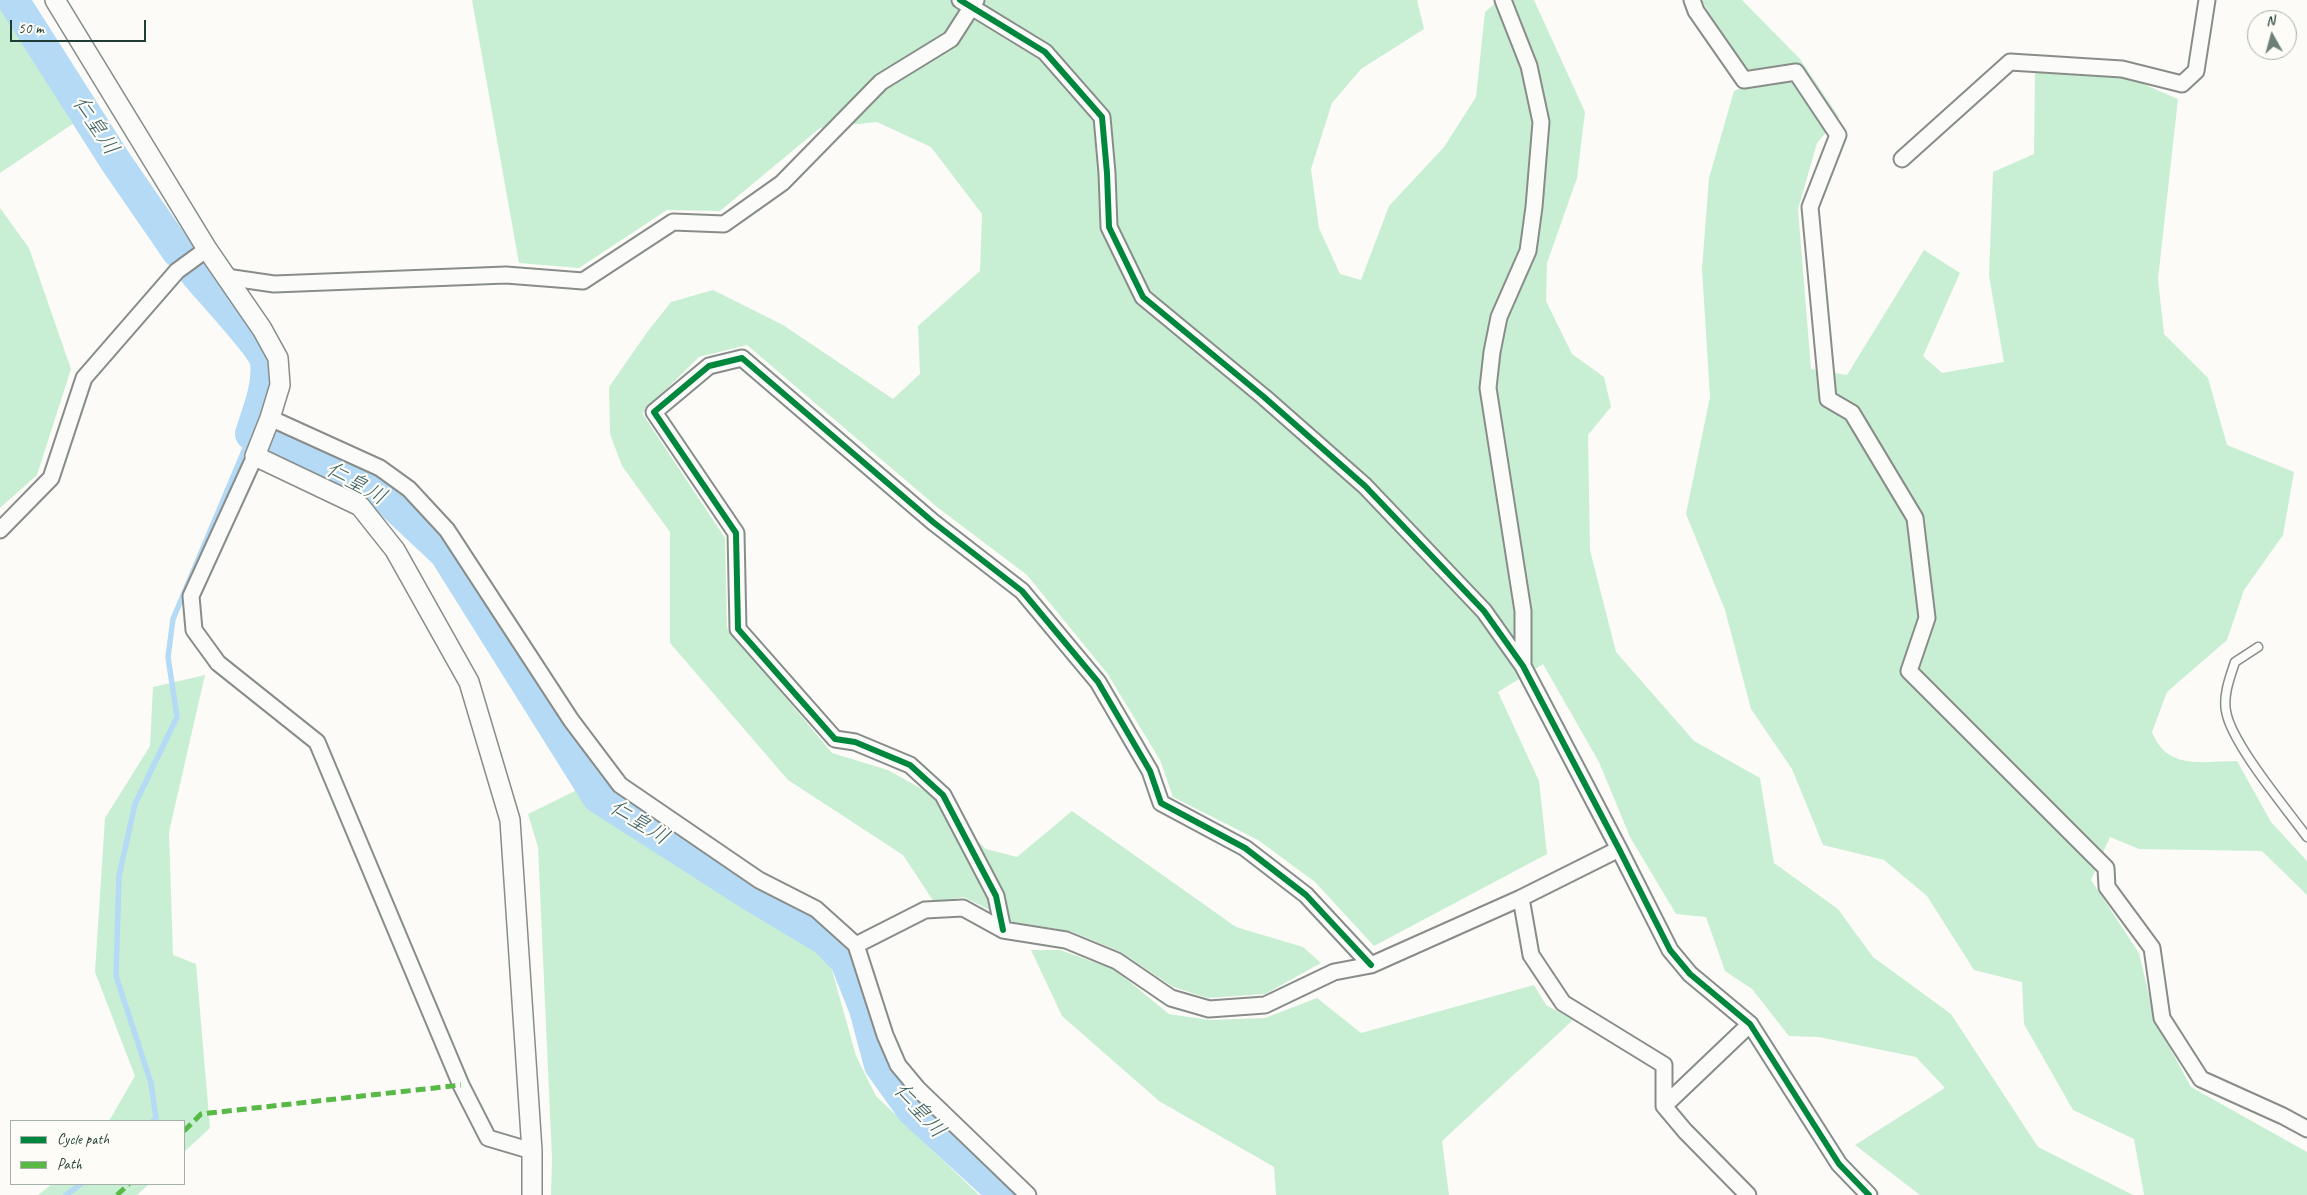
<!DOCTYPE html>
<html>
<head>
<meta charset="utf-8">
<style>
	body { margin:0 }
	#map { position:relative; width:2307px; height:1195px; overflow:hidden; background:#fcfbf8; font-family:Caveat,sans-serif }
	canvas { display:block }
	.legend { position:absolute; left:10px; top:1120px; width:175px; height:65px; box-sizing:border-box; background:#fdfcf7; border:1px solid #a4b0a9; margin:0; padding:6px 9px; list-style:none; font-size:15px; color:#1f3d34 }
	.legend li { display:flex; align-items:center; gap:10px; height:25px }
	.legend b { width:25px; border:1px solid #a4b0a9 }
	.north { position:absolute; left:2247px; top:10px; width:50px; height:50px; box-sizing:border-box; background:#fdfcf7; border:1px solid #a4b0a9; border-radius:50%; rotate:353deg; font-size:14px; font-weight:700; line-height:20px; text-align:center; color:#1f3d34 }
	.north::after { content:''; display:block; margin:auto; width:18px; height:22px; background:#6c8079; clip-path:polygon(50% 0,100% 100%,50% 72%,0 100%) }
	.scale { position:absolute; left:10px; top:20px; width:136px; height:22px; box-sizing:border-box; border:2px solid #1f3d34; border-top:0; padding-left:6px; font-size:15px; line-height:18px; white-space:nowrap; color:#1f3d34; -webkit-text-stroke:4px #fdfcf7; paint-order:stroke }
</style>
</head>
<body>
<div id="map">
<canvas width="2307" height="1195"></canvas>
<ul class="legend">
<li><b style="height:6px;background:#00873e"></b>Cycle path</li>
<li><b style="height:6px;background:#58b947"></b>Path</li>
</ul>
<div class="north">N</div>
<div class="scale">50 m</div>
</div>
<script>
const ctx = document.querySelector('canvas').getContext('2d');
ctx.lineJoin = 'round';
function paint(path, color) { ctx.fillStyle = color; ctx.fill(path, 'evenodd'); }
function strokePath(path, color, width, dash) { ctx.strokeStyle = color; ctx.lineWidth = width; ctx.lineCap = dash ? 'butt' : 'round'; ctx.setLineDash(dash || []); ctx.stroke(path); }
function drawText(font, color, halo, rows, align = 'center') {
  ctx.font = font + ' Caveat,"Klee One",sans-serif'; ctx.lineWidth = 4.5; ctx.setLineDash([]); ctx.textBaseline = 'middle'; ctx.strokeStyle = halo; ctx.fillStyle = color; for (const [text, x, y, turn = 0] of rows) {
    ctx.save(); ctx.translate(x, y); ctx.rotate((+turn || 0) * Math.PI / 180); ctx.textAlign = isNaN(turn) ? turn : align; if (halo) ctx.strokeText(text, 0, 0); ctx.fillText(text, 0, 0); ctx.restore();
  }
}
paint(new Path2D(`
	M0 0 77 121 0 173Z
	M472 0H1417L1424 29 1361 69 1332 103 1311 169 1319 228 1340 274 1361 280 1389 206 1444 147 1476 97 1485 12 1499 0H1534L1585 112 1577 178 1547 263 1546 301 1572 354 1604 377 1611 407 1588 435 1590 550 1616 652 1694 741 1760 778 1774 863 1838 909 1873 957 1951 1014 2038 1147 2133 1195H1920L1855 1145 1945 1088 1916 1057 1819 1037 1789 1036 1752 989 1725 971 1706 917 1676 914 1630 837 1599 762 1543 664 1498 692 1539 781 1547 854 1374 946 1315 882 1258 840 1173 797 1160 760 1107 673 1027 575 937 507 747 345 699 357 642 413 725 538 727 628 832 753 888 770 927 792 986 849 1017 857 1072 811 1236 927 1303 947 1321 963 1265 994 1208 998 1173 987 1121 952 1070 931 1013 922 964 897 934 902 903 855 788 780 670 643V532L622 466 610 434 609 387 648 331 671 302 713 290 783 325 893 399 920 374 918 326 980 271 982 214 931 147 877 122 820 128 720 211 667 210 579 268 519 263Z
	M1701 0H1742L1800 59 1839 117 1817 143 1798 209 1811 369 1847 375 1924 250 1960 273 1923 356 1942 373 2004 362 1989 276 1993 172 2034 154 2035 73 2120 74 2178 99 2158 279 2164 334 2208 378 2227 445 2294 472 2283 535 2244 590 2227 640 2167 692 2152 732C2167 771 2203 761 2237 761L2271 822 2307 861V895L2262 851 2139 849 2110 837 2091 880 2139 953 2155 1021 2191 1087 2307 1152V1195H2144L2134 1139 2073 1110 2024 1024 2022 982 1974 970 1927 896 1884 860 1823 845 1792 769 1751 709 1725 610 1686 514 1710 397 1702 269 1709 178 1734 91 1753 83Z
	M0 208 29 248 71 369 37 475 0 508Z
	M205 675 169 832 173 955 196 964 210 1128 184 1152V1121H109L135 1076 95 972 105 818 150 746 153 687Z
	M577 790 828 956 856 1056 876 1096 979 1195H551L552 1158 538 847 528 814Z
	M1031 950H1060L1114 969 1169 1014 1210 1020 1265 1018 1317 998 1361 1033 1534 985 1546 1005 1573 1020 1442 1141 1449 1195H1276L1274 1167 1159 1101 1062 1016Z
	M52 1184H149L137 1195H38Z`), '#c8efd3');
strokePath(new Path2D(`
	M153 1121 156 1118 151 1083 116 976 119 876 135 804 177 717 168 657 173 619 251 434
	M66 1195 81 1184`), '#b4daf5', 5.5);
strokePath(new Path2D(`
	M13 0 116 162 178 252
	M196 274C208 289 263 347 266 362 269 386 258 411 251 434
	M276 443 381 493 445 553 598 797 751 895 826 940 846 961 865 1009 880 1065 912 1110 1005 1195`), '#b4daf5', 32);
const service = new Path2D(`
	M2258 647 2235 662C2230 677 2223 695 2226 711 2231 743 2286 808 2307 837`);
const minor = new Path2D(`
	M960 0 1045 52 1102 117 1107 173 1109 227 1143 297 1264 397 1365 486 1484 611 1523 666 1619 849 1670 950 1690 974 1750 1024 1839 1164 1869 1195
	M1503 0 1529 66 1541 122 1534 207 1528 251 1499 317 1492 352 1488 388 1523 611V666
	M1692 0 1696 11 1744 80 1796 72 1838 135 1810 207 1828 399 1852 413 1915 518 1927 618 1909 671 2106 868 2107 887 2152 948 2162 1018 2201 1079 2283 1116 2307 1129
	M1902 159 2010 62 2122 69 2182 84 2196 71 2207 0
	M226 277 274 284 506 275 583 281 673 222 724 224 782 183 881 82 951 39 976 0
	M270 418 380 468 409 489 447 530 571 720 620 785 759 880 816 909 856 945 885 1035 898 1065 918 1089 1028 1195
	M255 456 191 596 194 630 218 663 317 742 461 1085 488 1138 532 1151
	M0 530 51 478 84 378 177 271 207 249
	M1521 898 1531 955 1563 1003 1664 1065V1106L1685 1131 1748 1195
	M1003 930 996 896 943 795 910 765 855 742 835 739 738 629 736 533 654 412 709 366 742 358 933 522 1022 591 1098 682 1150 771 1161 803 1245 848 1306 895 1371 965
	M856 945 925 910 963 908 1003 930 1066 940 1117 961 1171 998 1209 1009 1265 1005 1334 972 1371 965 1521 898 1619 849
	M1664 1106 1750 1024`);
const tertiary = new Path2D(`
	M55 0 207 249 262 329 278 358 280 385 270 418 255 456 360 506 395 550 469 682 510 820 532 1151V1195`);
strokePath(service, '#888d8a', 11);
strokePath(minor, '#888d8a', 19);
strokePath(tertiary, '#888d8a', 22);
strokePath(service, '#fbfbf9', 8);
strokePath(minor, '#fbfbf9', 15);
strokePath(tertiary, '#fbfbf9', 19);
strokePath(new Path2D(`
	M184 1131 201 1114 461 1085
	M117 1195 129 1184`), '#58b947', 5, [10, 5]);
strokePath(new Path2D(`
	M960 0 1045 52 1102 117 1107 173 1109 227 1143 297 1264 397 1365 486 1484 611 1523 666 1619 849 1670 950 1690 974 1750 1024 1839 1164 1869 1195
	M1003 930 996 896 943 795 910 765 855 742 835 739 738 629 736 533 654 412 709 366 742 358 933 522 1022 591 1098 682 1150 771 1161 803 1245 848 1306 895 1371 965`), '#00873e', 6);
drawText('italic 22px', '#3c6164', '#fdfcf7', [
	["仁皇川",95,126,57],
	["仁皇川",356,484,29],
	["仁皇川",639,823,32],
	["仁皇川",919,1111,48]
]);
</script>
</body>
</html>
